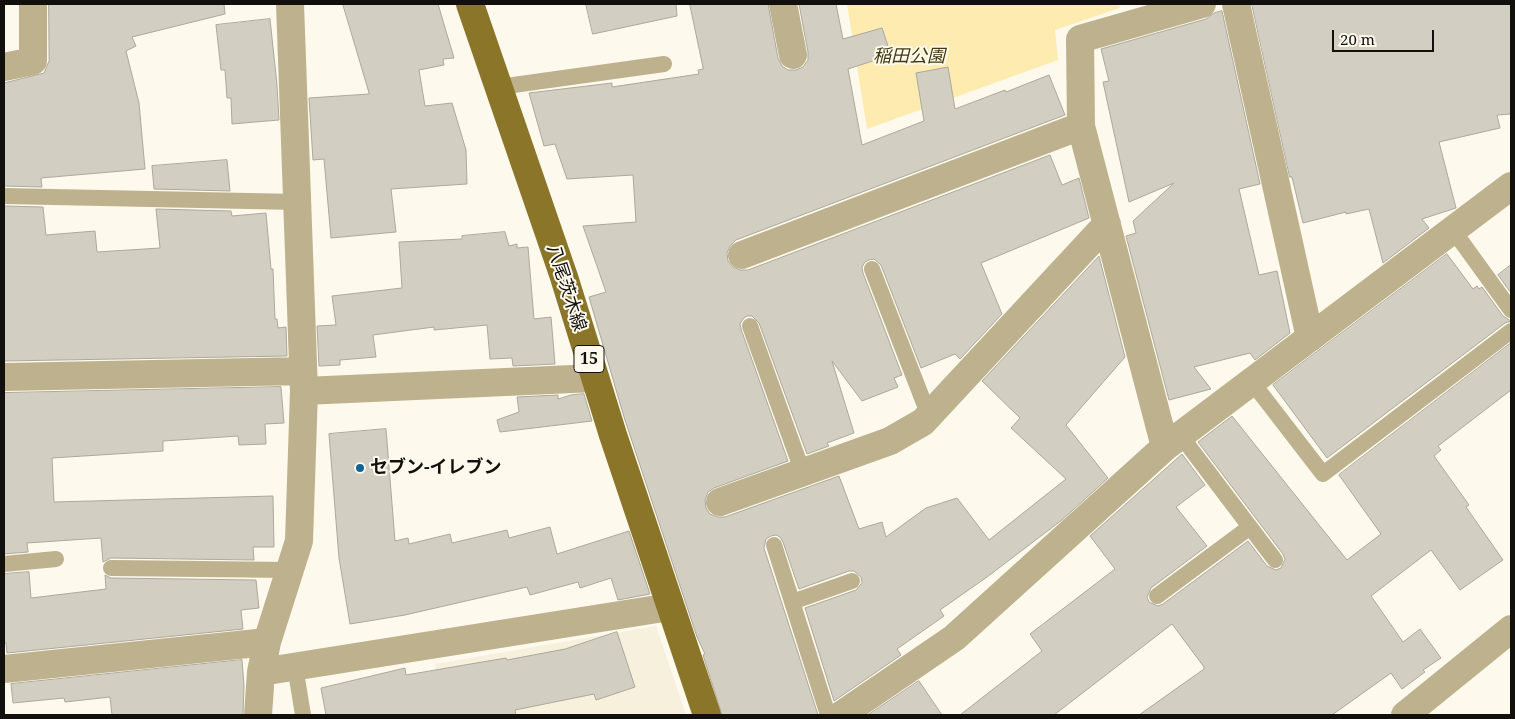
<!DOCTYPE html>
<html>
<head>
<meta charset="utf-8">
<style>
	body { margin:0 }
	#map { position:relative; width:1515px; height:719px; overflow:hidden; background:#fdf9ed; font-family:"Noto Serif",serif }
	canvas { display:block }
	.frame { position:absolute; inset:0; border:5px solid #11100c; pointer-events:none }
	.scale { position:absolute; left:1332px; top:30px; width:102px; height:22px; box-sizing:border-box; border:2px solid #11100c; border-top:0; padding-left:6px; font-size:15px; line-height:18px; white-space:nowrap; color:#11100c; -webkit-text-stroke:4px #fdf9ed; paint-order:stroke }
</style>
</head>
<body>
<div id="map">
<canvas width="1515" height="719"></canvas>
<div class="frame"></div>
<div class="scale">20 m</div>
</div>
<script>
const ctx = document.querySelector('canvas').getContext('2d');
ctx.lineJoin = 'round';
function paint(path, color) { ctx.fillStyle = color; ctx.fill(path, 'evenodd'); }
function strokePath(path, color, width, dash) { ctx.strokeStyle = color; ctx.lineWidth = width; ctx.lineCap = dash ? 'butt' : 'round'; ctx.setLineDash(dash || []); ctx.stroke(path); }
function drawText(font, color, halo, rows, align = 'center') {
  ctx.font = font + ' "Noto Serif","Noto Sans JP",serif'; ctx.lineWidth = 4; ctx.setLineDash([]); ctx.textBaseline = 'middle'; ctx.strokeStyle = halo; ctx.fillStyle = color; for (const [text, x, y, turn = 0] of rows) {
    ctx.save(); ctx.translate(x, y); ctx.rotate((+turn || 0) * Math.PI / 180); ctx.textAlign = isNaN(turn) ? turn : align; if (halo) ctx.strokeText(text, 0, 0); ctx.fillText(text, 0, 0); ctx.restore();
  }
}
paint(new Path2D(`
	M656 626 686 715H443L435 664Z`), '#f6f0dc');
paint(new Path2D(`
	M847 4H1119L1120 8 1055 30 1058 60 867 129Z`), '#fdebb0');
const building = new Path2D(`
	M49 4H224L225 14 132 37 136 46 126 51 139 103 145 169 41 178 42 187 4 186V83L44 73 49 61Z
	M343 4H438L454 58 443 59 444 65 419 70 425 106 452 103 466 150 467 184 391 189 396 232 331 238 324 159 313 160 309 98 369 94Z
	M586 4H676L677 16 593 34Z
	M690 4H768L778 58 782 66 788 70H796L803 67 808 60V52L799 4H836L843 39 882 28 891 55 848 69 862 145 924 121 916 73 948 67 955 109 1005 90 1006 92 1049 75 1065 115 736 240 730 246 727 253 728 261 733 267 740 270H748L1050 155 1062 185 1079 178 1089 218 981 263 1002 314 960 359 955 354 921 368 881 265 874 259 869 260 865 262 862 267 863 273 902 375 894 378 898 387 862 401 832 361 854 433 827 443 829 446 807 454 759 323 752 316H747L743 319 740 324 741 329 788 461 714 488 708 492 705 500 706 508 710 514 718 517H725L839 476 859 529 882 522 886 537 926 508 957 498 989 540 1066 479 1011 428 1020 418 982 381 1099 256 1125 357 1066 425 1108 478 1062 520 987 577 940 610 944 616 897 649 901 655 834 701 805 608 856 590 862 583 861 577 854 571H849L799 589 783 542 780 537 776 535 771 536 766 539 764 548 818 715H722L703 655 705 654 697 637 624 417 589 297 606 292 583 226 636 222 633 175 567 179 555 144 544 146 529 93 612 83V87L699 74 698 70 703 69Z
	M1252 4H1511V114L1497 115 1500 128 1439 142 1456 208 1422 219 1429 228 1383 263 1369 209 1346 214V212L1303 223 1292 177H1290Z
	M1222 11 1260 184 1239 189 1259 275 1277 271 1290 333 1255 360 1250 353 1194 367 1211 389 1169 400 1126 236 1136 233 1133 221 1174 183 1129 202 1103 82 1109 81 1101 49 1206 19 1214 13Z
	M270 19 277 85 279 120 232 124 231 98H227L225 70H221L216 25Z
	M227 160 230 191 154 189 152 166Z
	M4 206 43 207 46 235 95 231 97 252 160 248 156 209 231 211 232 216 266 213 271 269H273L275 319H277L278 328 286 327 287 356 4 361Z
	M505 232 509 246 517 244V248L528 247 534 319 551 317 555 364 513 366 512 358 490 359 487 325 434 330V327L373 335 376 357 340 360V365L319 366 317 326 336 325 332 296 402 288 399 242 462 239V236Z
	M1447 254 1473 289 1477 286 1479 289 1482 287 1503 316 1511 321 1505 323 1327 458 1273 385Z
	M1511 265V293L1498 275Z
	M1511 343V390L1438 446 1441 450 1434 456 1469 505 1466 507 1503 560 1460 590 1431 550 1371 596 1403 642 1420 629 1441 658 1423 670 1425 672 1402 689 1391 673 1332 715H1139L1204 669V667L1172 624 1054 715H960L1042 651 1030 634 1115 569 1090 536 1182 454 1205 485 1176 507 1207 546 1151 588 1147 597 1149 602 1158 606 1163 604 1248 541 1267 566 1276 570 1281 568 1285 559 1283 554 1198 442 1232 416 1347 560 1381 534 1339 475Z
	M281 387 284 423 265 424 266 444 239 445 238 436 163 441V451L52 458 54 502 273 496 274 547H253L254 560 111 558 103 562 101 538 27 543 28 552 4 554V393Z
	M584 394 592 421 500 432 497 420 519 412 517 397 558 395V399L571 395Z
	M386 429 395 541 408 538 409 544 450 534 452 543 507 530 509 538 550 527 557 554 629 531 650 594 618 600 611 578 580 588 578 582 530 595 527 587 405 615 350 624 339 558 329 434Z
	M29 572 31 598 106 589 105 575 111 578 256 580 259 608 241 610 243 629 7 653 6 643H4V574Z
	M617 632 635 687 596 700 594 694 515 710 516 715H326L321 688 405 668 406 675 506 658 507 660 565 649Z
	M242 660 244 686 243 715H112L110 697 65 702 64 698 13 703 11 684Z
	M919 681 942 715H868Z`);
paint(building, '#d2cec2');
strokePath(building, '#aba89c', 1);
strokePath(new Path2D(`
	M499 87 664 64
	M4 196 297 202
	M1453 230 1511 310
	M872 269 929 416
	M750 326 803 473
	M1252 382 1323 474 1511 331
	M1181 436 1275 560
	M774 545 828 715
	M4 564 56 559
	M111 568 290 570
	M1157 596 1250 527
	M792 602 852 581
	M295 666 303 715`), '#bdb28d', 16);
strokePath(new Path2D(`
	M783 4 793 55
	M1236 4 1310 338
	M4 67 33 61V4
	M742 255 1081 126
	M4 377 303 371
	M304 391 595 378
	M1165 447 1081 126 1080 39 1202 4
	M720 502 890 441 923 422 1107 224
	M4 669 267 642
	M261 672 670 607
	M258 715 261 672 267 642 299 541 304 391 290 4
	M841 715 954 638 1165 447 1511 186
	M1405 715 1511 629`), '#bdb28d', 28);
strokePath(new Path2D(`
	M470 4 564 277 613 435 707 715`), '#8b7529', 28);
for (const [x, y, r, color] of [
	[360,468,5,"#146496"]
]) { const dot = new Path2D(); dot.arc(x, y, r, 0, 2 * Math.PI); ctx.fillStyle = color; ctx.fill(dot); strokePath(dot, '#fdf9ed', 2); }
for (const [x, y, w] of [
	[589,359,30]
]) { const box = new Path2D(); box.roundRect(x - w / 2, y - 13.5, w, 27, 4); ctx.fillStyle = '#fdf9ed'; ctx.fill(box); strokePath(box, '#11100c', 1); }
drawText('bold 16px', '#11100c', null, [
	["15",589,359]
]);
drawText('italic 18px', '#433811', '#fdf9ed', [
	["稲田公園",909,57]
]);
drawText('18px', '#11100c', '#fdf9ed', [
	["八尾茨木線",566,288,72]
]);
drawText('bold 18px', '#11100c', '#fdf9ed', [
	["セブン-イレブン",370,468]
], 'left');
</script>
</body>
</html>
